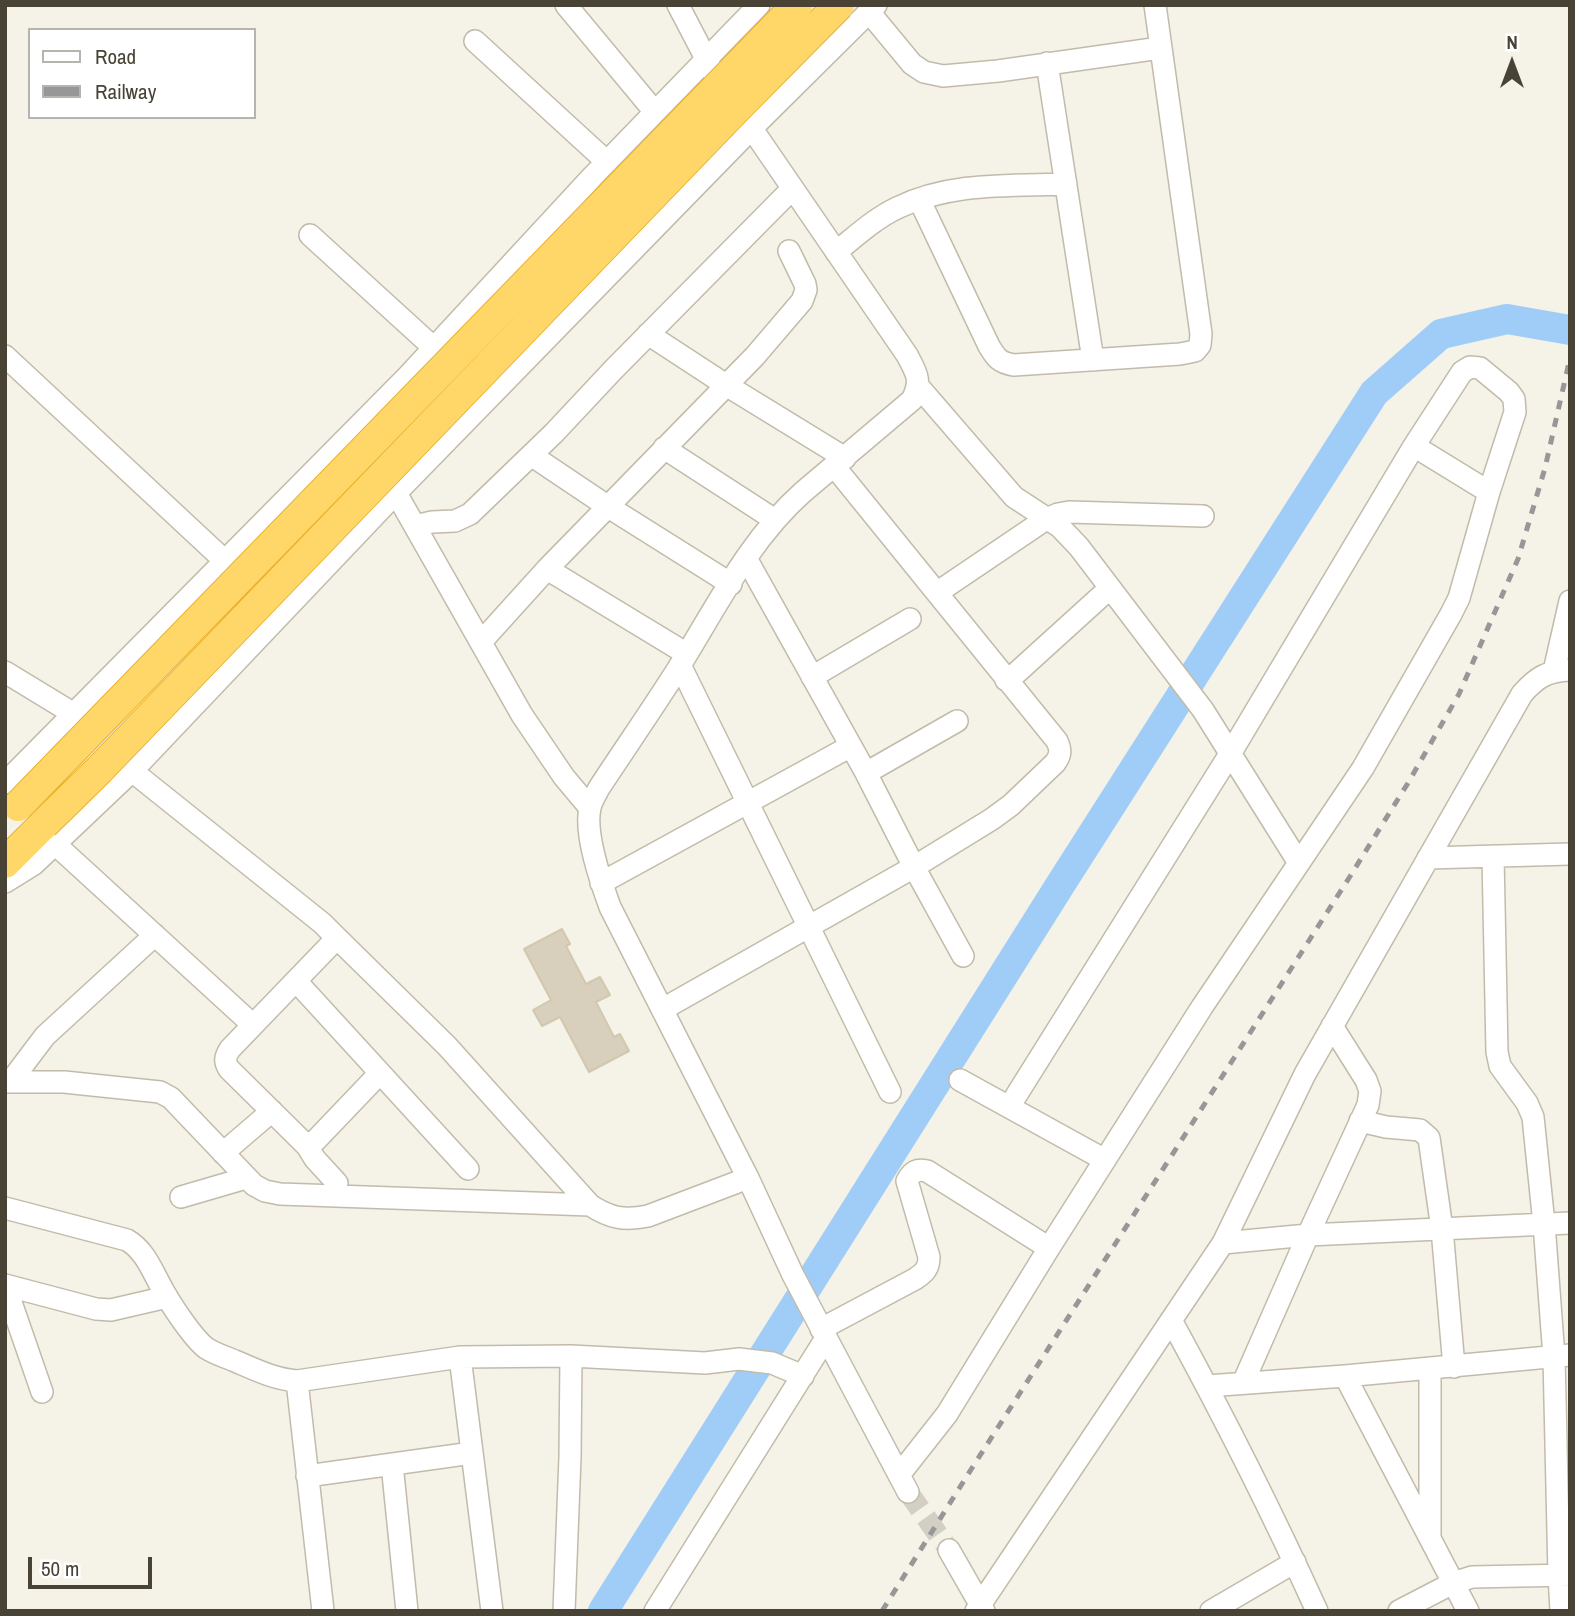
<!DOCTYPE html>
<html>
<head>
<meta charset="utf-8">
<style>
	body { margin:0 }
	#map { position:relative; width:1575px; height:1616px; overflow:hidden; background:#f5f2e8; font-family:"Archivo Narrow",sans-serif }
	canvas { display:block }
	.frame { position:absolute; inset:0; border:7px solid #494336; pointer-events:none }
	.legend { position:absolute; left:28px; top:28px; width:228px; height:91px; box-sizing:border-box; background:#fff; border:2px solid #b6b4af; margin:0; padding:9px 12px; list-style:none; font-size:21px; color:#494336 }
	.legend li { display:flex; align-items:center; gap:14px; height:35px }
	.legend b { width:35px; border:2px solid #b6b4af }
	.north { position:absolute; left:1477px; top:28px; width:70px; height:70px; -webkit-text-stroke:5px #fff; paint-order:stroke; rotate:0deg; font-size:19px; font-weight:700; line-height:28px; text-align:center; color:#494336 }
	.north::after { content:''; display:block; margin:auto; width:24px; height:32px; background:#494336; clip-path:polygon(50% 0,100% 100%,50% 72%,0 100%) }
	.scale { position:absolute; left:28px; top:1557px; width:124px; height:32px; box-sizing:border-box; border:4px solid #494336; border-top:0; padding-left:9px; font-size:21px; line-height:24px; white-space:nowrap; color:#494336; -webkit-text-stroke:5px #fff; paint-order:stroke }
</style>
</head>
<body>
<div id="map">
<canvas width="1575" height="1616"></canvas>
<div class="frame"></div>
<ul class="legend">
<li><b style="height:9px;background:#fff"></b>Road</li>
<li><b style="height:9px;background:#979797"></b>Railway</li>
</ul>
<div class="north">N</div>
<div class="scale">50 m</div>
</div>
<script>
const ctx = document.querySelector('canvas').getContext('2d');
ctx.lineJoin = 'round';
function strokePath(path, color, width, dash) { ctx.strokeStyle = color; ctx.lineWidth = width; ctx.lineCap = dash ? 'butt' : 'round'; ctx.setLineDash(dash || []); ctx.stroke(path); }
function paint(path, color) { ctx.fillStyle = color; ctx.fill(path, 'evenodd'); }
strokePath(new Path2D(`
	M603 1611 1062 882 1374 393 1441 334 1507 319 1570 330`), '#9fcdf7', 30);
const building = new Path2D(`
	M562 929 570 944 566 946 586 984 600 977 610 995 596 1002 614 1037 620 1034 629 1051 589 1072 560 1017 542 1026 533 1010 551 1000 524 949Z`);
paint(building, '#d8cfbc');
strokePath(building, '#d3c7ae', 2);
strokePath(new Path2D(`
	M908 1492 949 1550`), '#d3cfc4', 21, [21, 10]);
const minor = new Path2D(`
	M566 5 655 112
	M678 5 713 72 907 355C917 374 922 380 912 400L803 492C749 540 717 606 679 667 653 708 626 747 599 788 596 794 591 802 590 808 584 834 601 882 610 907L748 1178 793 1275 908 1492
	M869 12 912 64 924 72 943 76 998 71 1160 48
	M475 41 607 162
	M1047 63 1093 360
	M919 199 989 346C996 358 1000 363 1014 365L1180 354 1195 351 1200 345 1201 334 1155 5
	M310 235 434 348
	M836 252C855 237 874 219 897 208 950 182 1008 186 1066 184
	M648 334 726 385 845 458
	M5 356 225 561
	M919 387 1014 497 1060 527 1079 547 1203 710 1299 863
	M1414 446 1489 492
	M664 448 775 520
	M531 455 607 506 731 584
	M396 493 522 715 564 777 590 808
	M415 526 432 522 455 521 470 514 554 433 614 369 792 189
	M746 558 866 773 914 867 963 956
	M547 569 687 654
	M938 592 1046 519 1058 514 1069 512 1203 516
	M481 642 547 569 755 356 802 301 806 290 805 284 789 251
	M680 665 890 1092
	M1554 671 1570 601
	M5 672 74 714
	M812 677 910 619
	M1006 680 1013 676 1110 588
	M132 771 322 923 337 938 447 1046 590 1205C610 1218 624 1221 648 1216L748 1178
	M866 773 957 721
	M5 783 408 376 593 176 759 5
	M55 844 253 1025
	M1493 856 1497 1052 1500 1066 1527 1103 1533 1117 1544 1224 1554 1357 1559 1575 1561 1611
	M1428 858 1570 854
	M5 882 34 864 132 771 396 493 751 129 876 5
	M601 883 851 746
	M337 938 230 1049C225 1057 224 1061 229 1069L307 1146 316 1140 380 1073
	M296 981 468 1169
	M663 1009 914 867 992 819 1011 805 1055 763C1061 755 1061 750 1057 741L834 466
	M960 1080 1105 1160
	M11 1081 45 1036 155 935
	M5 1082H64L160 1092 171 1098 254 1185 265 1191 280 1194 590 1205
	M1360 1121 1386 1127 1420 1130 1429 1138 1442 1229 1454 1367
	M307 1146 315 1159 337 1183
	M223 1153 272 1111
	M181 1197 246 1178
	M5 1208 127 1240C146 1251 153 1273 164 1292 172 1306 193 1338 206 1348 215 1354 226 1357 235 1361 256 1370 274 1379 297 1381L460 1357 571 1356 705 1363 739 1359 772 1363 803 1376
	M1223 1243 1308 1235 1570 1223
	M5 1285 96 1309 111 1310 167 1297
	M5 1285 42 1392
	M1171 1320C1223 1415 1272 1512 1317 1611
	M821 1329 915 1279C924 1273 929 1269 929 1257L907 1181C912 1171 917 1169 927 1171L1049 1248
	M460 1357 492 1611
	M1345 1376 1468 1611
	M297 1381 323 1611
	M1243 1383 1308 1235 1368 1105 1370 1091 1366 1080 1332 1026
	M1207 1386 1345 1376 1570 1355
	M392 1464 407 1611
	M899 1475 947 1414 1049 1248 1202 1007 1363 768 1451 614 1459 598 1489 492 1515 412 1514 399 1509 392 1480 368 1470 367 1462 372 1414 446 1230 754 1009 1107
	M307 1476 472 1453
	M1430 1535V1369
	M949 1550 984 1611
	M564 1611 570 1457 571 1356
	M655 1611 826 1338
	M976 1611 1223 1243 1305 1074 1522 694C1537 677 1547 671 1570 670
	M1211 1611 1295 1562
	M1399 1611 1453 1583 1472 1577 1570 1575`);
const highway = new Path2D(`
	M5 863 44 824`);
strokePath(minor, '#c2bba9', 24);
strokePath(highway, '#ebb12c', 32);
strokePath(minor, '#fff', 21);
strokePath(highway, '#ffd769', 30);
strokePath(new Path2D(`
	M882 1611 972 1468 1349 878 1408 783 1459 694 1518 559 1545 468 1570 358`), '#979797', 5, [9, 9]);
const highwayBridge = new Path2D(`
	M18 806 797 5
	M44 824 99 770 737 108 839 5`);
strokePath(highwayBridge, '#ebb12c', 32, []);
strokePath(highwayBridge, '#ffd769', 30);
</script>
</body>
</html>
